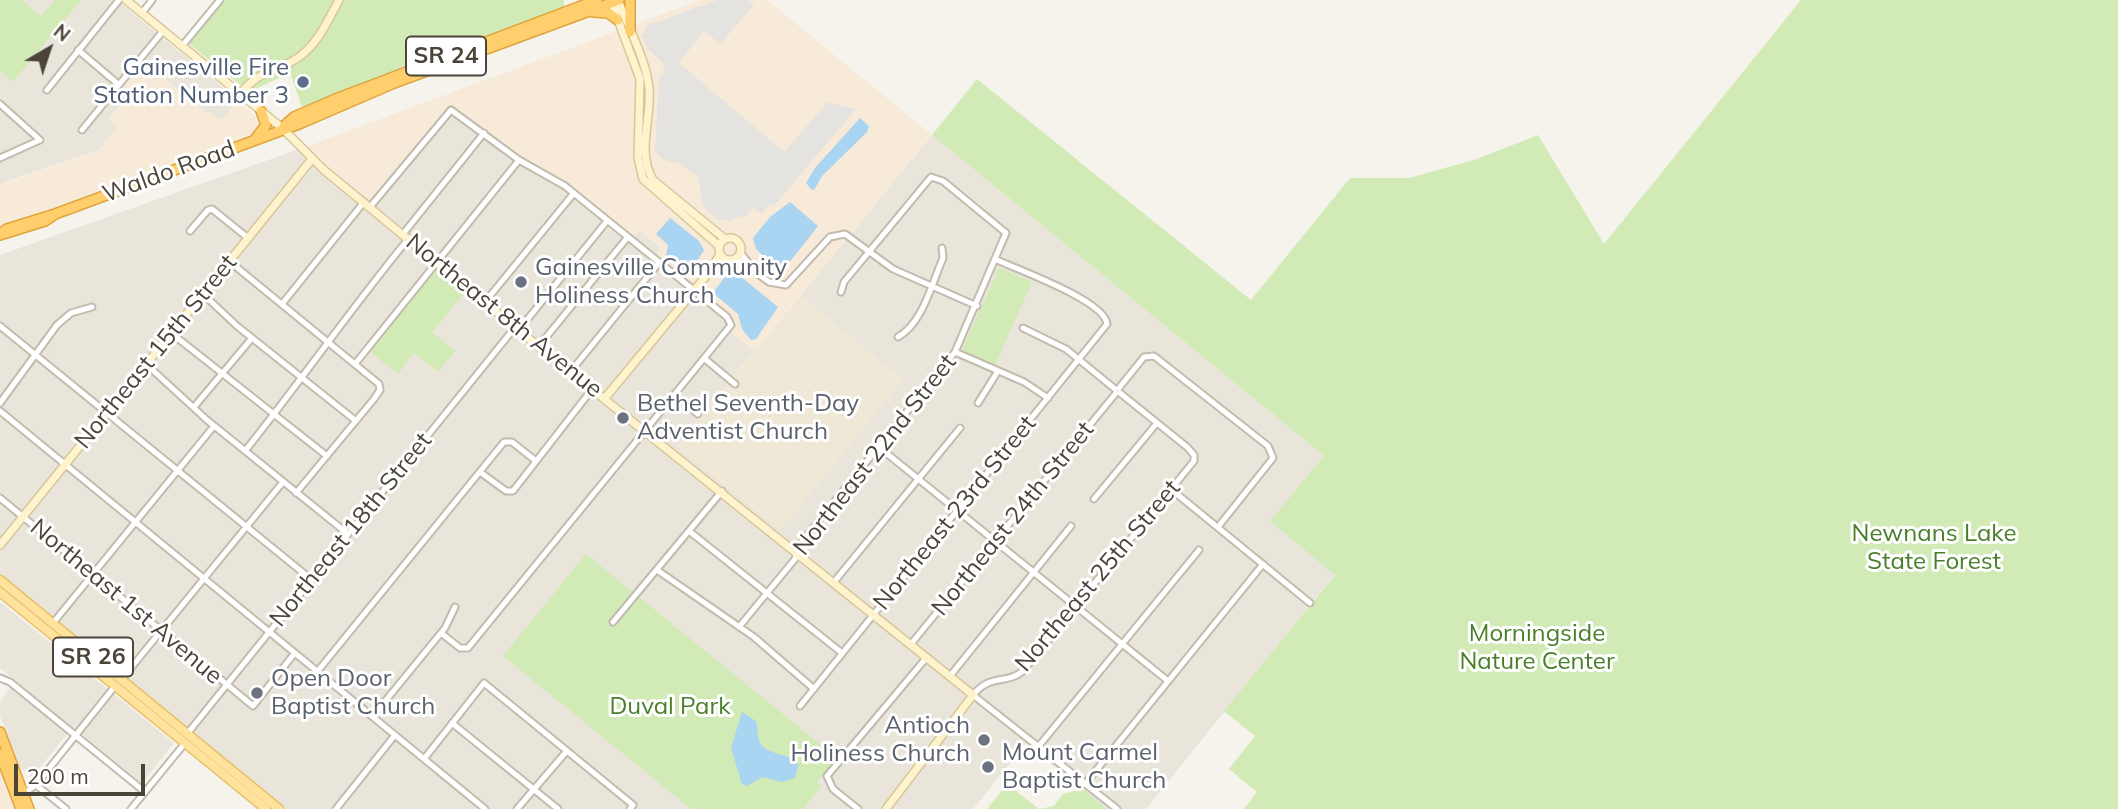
<!DOCTYPE html>
<html>
<head>
<meta charset="utf-8">
<style>
	body { margin:0 }
	#map { position:relative; width:2118px; height:809px; overflow:hidden; background:#f6f3ec; font-family:Mulish,sans-serif }
	canvas { display:block }
	.north { position:absolute; left:14px; top:14px; width:70px; height:70px; -webkit-text-stroke:5px #fff; paint-order:stroke; rotate:39deg; font-size:19px; font-weight:700; line-height:28px; text-align:center; color:#4b4439 }
	.north::after { content:''; display:block; margin:auto; width:24px; height:32px; background:#4b4439; clip-path:polygon(50% 0,100% 100%,50% 72%,0 100%) }
	.scale { position:absolute; left:14px; top:764px; width:131px; height:32px; box-sizing:border-box; border:4px solid #4b4439; border-top:0; padding-left:9px; font-size:21px; line-height:24px; white-space:nowrap; color:#4b4439; -webkit-text-stroke:5px #fff; paint-order:stroke }
</style>
</head>
<body>
<div id="map">
<canvas width="2118" height="809"></canvas>
<div class="north">N</div>
<div class="scale">200 m</div>
</div>
<script>
const ctx = document.querySelector('canvas').getContext('2d');
ctx.lineJoin = 'round';
function paint(path, color) { ctx.fillStyle = color; ctx.fill(path, 'evenodd'); }
function strokePath(path, color, width, dash) { ctx.strokeStyle = color; ctx.lineWidth = width; ctx.lineCap = dash ? 'butt' : 'round'; ctx.setLineDash(dash || []); ctx.stroke(path); }
function drawText(font, color, halo, rows, align = 'center') {
  ctx.font = font + ' Mulish,sans-serif'; ctx.lineWidth = 6; ctx.setLineDash([]); ctx.textBaseline = 'middle'; ctx.strokeStyle = halo; ctx.fillStyle = color; for (const [text, x, y, turn = 0] of rows) {
    ctx.save(); ctx.translate(x, y); ctx.rotate((+turn || 0) * Math.PI / 180); ctx.textAlign = isNaN(turn) ? turn : align; if (halo) ctx.strokeText(text, 0, 0); ctx.fillText(text, 0, 0); ctx.restore();
  }
}
paint(new Path2D(`
	M0 0H117L238 100 221 121 211 112 208 114 122 86 130 94 109 119 118 127 99 150 0 184Z
	M452 105 508 150 552 177 632 239 639 230 662 248 654 258 731 318 734 327 732 333 754 351 676 447 903 380 800 296 932 135 1324 456 1271 521 1335 574 1146 809H1107L1026 743 973 809H286L0 576V255L308 146 327 166 373 202Z
	M0 602 174 743 142 783 73 727 32 777 20 768 0 716V701L16 681 0 668Z`), '#eae5da');
paint(new Path2D(`
	M700 0H767L932 135 754 351 732 333 734 327 731 318 654 257 661 247 640 230 632 239 573 192 508 150 452 105 373 202 327 166 308 146Z
	M143 60 208 114 210 112 222 120 238 100 263 124 257 132 0 227V185L99 150 117 127 109 120 130 94 121 86Z
	M0 771 12 803 14 809H0Z`), '#f7ead8');
paint(new Path2D(`
	M800 296 903 380 780 531 676 447Z`), '#efe8d6');
paint(new Path2D(`
	M0 0H22L41 16 55 0H81L13 82 0 71Z
	M215 0H564V7L302 107 290 73 249 92 183 39Z
	M1801 0H2118V809H1244L1257 792 1229 769 1255 736 1224 711 1335 575 1270 521 1324 456 932 135 977 79 1251 300 1350 178H1409L1477 159 1538 135 1604 244Z
	M435 268 465 292 432 332 455 351 438 372 414 353 398 374 368 350Z
	M999 268 1032 282 995 365 962 350Z
	M586 554 837 758 817 782 821 786 803 809H691L503 656Z
	M1007 784 1039 809 1054 806 1063 794 1083 789 1107 809H987Z`), '#d2eab5');
paint(new Path2D(`
	M717 0H748L754 5 720 44 704 31 679 63 784 152 828 102 856 109 774 206 771 203 761 214 753 208 745 218 742 216 729 221 717 219 703 206 698 177 682 165 662 159 655 151 659 77 665 73 662 70 666 66 647 48 641 35 645 33 646 26Z`), '#e5e3e0');
paint(new Path2D(`
	M860 118 869 126 867 132 822 176 814 190 811 189 806 183 815 168Z
	M790 202 818 226 781 273 756 249 753 238 770 217Z
	M670 218 699 241 704 250 688 275 666 256 668 245 656 234Z
	M727 274 740 276 778 307 756 339 751 340 742 329 738 314 713 293Z
	M742 712 756 721C759 728 756 735 760 743 768 756 788 752 799 764L795 778 782 782 762 777 747 786 742 784 731 748Z`), '#a9d4f2');
const street = new Path2D(`
	M142 13 152 0
	M182 46 220 0
	M78 50 118 84
	M47 90 119 0
	M0 104 40 140 0 158
	M82 130 163 31
	M370 207 451 110 519 160 565 186 727 317 731 325 468 648H460L441 633
	M190 231 208 210 212 209 248 238
	M403 234 484 133
	M740 252 750 265
	M736 258 769 282 786 285 830 237 845 234 893 269 977 306
	M229 261 379 384 380 390 374 399 296 493
	M203 294 237 326 356 421
	M485 302 574 193
	M282 304 364 202
	M0 326 312 580
	M1023 328 1066 349 1115 389
	M171 333 327 456
	M898 337C923 323 932 283 943 258L942 248
	M539 346 627 238
	M955 352 1024 382 1048 398
	M705 359 735 384
	M146 364 207 420 348 534
	M355 364 519 160
	M571 371 658 264
	M1119 388 1144 357 1154 356 1268 446 1273 458 1218 527
	M675 395 698 414
	M0 403 57 325 71 313 92 307
	M978 403 998 371
	M194 407 252 338
	M0 411 485 809
	M880 448 1168 681
	M245 451C301 381 352 307 409 238
	M480 472 506 491H513L593 388
	M1172 490 1310 603
	M0 498 253 706 294 654
	M1094 499 1157 423
	M689 531 842 653
	M657 570 754 637 814 689
	M834 582 960 428
	M613 622 722 491
	M53 623 214 426
	M739 627 795 559 801 543 955 352 1006 233 943 181 931 177 844 282 841 292
	M911 644 1116 393
	M317 672 504 442H512L536 461
	M950 676 1071 526
	M0 678 10 682 145 792
	M121 680 283 482
	M800 706 1107 324C1105 301 1019 270 997 260
	M373 716 445 628 455 607
	M452 723 558 809
	M187 734 512 331 522 326 607 221
	M1038 747 1199 550
	M424 759 484 683 633 805 630 809
	M1085 784 1263 564
	M36 785 66 809
	M23 794 36 785 115 686
	M131 809 185 743
	M336 809 395 735
	M517 809 566 752
	M858 809 833 789 827 776 927 657
	M1117 809 973 695C991 673 1006 685 1023 671L1194 461V455L1187 447 1120 393`);
const secondary = new Path2D(`
	M126 0 282 128 324 170 517 329 973 695 886 809
	M618 0C628 27 646 59 649 88 652 120 636 151 653 180L725 239
	M611 1 640 79 638 158 643 179 719 246
	M240 94C262 67 275 74 299 57 318 44 328 20 339 0
	M719 249a11 11 0 1 1 22 0a11 11 0 1 1-22 0Z
	M605 398 711 270 720 254
	M0 545 312 159`);
const primary = new Path2D(`
	M0 580 279 809
	M0 592 266 809`);
const highway = new Path2D(`
	M593 12 608 13 618 20
	M630 32V0
	M284 126 294 117 338 98 597 0
	M256 138 266 125 261 111
	M0 234 7 229 55 214 299 124 394 83 619 0
	M0 235 45 221 54 215
	M0 732 29 809
	M0 754 21 809`);
strokePath(street, '#c2bbae', 9);
strokePath(secondary, '#d6c79b', 10);
strokePath(primary, '#e6c16a', 11);
strokePath(highway, '#e0a43c', 12);
strokePath(street, '#fff', 5);
strokePath(secondary, '#fff3cd', 7);
strokePath(primary, '#ffe39c', 8);
strokePath(highway, '#ffcf6e', 9);
for (const [x, y, r, color] of [
	[303,82,7,"#5c6f8a"],
	[521,282,7,"#6b7280"],
	[623,418,7,"#6b7280"],
	[257,693,7,"#6b7280"],
	[984,740,7,"#6b7280"],
	[988,767,7,"#6b7280"]
]) { const dot = new Path2D(); dot.arc(x, y, r, 0, 2 * Math.PI); ctx.fillStyle = color; ctx.fill(dot); strokePath(dot, '#fff', 2.5); }
for (const [x, y, w] of [
	[446,56,80],
	[93,657,80]
]) { const box = new Path2D(); box.roundRect(x - w / 2, y - 19.5, w, 39, 5); ctx.fillStyle = '#fff'; ctx.fill(box); strokePath(box, '#4b4439', 2); }
drawText('bold 23px', '#4b4439', null, [
	["SR 24",446,56],
	["SR 26",93,657]
]);
drawText('24px', '#4e5e75', '#fff', [
	["Gainesville Fire",289,68],
	["Station Number 3",289,96]
], 'right');
drawText('24px', '#4b4439', '#fff', [
	["Waldo Road",169,172,-20],
	["Northeast 8th Avenue",504,316,39],
	["Northeast 15th Street",156,352,-51],
	["Northeast 22nd Street",875,455,-52],
	["Northeast 23rd Street",955,513,-51],
	["Northeast 24th Street",1013,519,-51],
	["Northeast 18th Street",351,530,-51],
	["Northeast 25th Street",1098,576,-50],
	["Northeast 1st Avenue",126,602,40]
]);
drawText('24px', '#5b616d', '#fff', [
	["Gainesville Community",535,268],
	["Holiness Church",535,296],
	["Bethel Seventh-Day",637,404],
	["Adventist Church",637,432],
	["Open Door",271,679],
	["Baptist Church",271,707],
	["Antioch",970,726,"right"],
	["Holiness Church",970,754,"right"],
	["Mount Carmel",1002,753],
	["Baptist Church",1002,781]
], 'left');
drawText('24px', '#4a7f2a', '#fff', [
	["Newnans Lake",1934,534],
	["State Forest",1934,562],
	["Morningside",1537,634],
	["Nature Center",1537,662],
	["Duval Park",670,707]
]);
</script>
</body>
</html>
